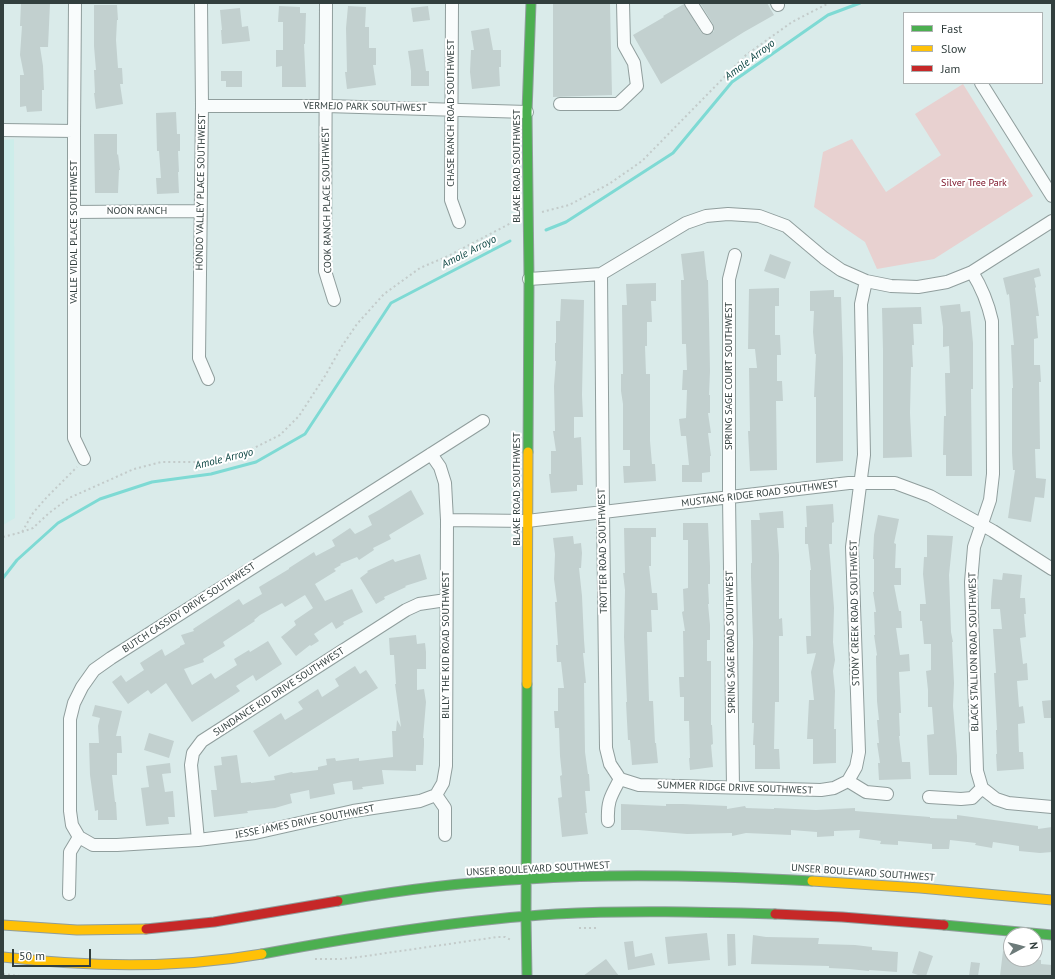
<!DOCTYPE html>
<html>
<head>
<meta charset="utf-8">
<style>
	body { margin:0 }
	#map { position:relative; width:1055px; height:979px; overflow:hidden; background:#daebea; font-family:"PT Sans",sans-serif }
	canvas { display:block }
	.frame { position:absolute; inset:0; border:4px solid #323f3e; pointer-events:none }
	.legend { position:absolute; left:903px; top:12px; width:140px; height:72px; box-sizing:border-box; background:#fff; border:1px solid #adb2b2; margin:0; padding:5px 7px; list-style:none; font-size:12px; color:#323f3e }
	.legend li { display:flex; align-items:center; gap:8px; height:20px }
	.legend b { width:20px; border:1px solid #adb2b2 }
	.north { position:absolute; left:1003px; top:927px; width:40px; height:40px; box-sizing:border-box; background:#fff; border:1px solid #adb2b2; border-radius:50%; rotate:83deg; font-size:11px; font-weight:700; line-height:16px; text-align:center; color:#323f3e }
	.north::after { content:''; display:block; margin:auto; width:14px; height:18px; background:#6d7b7a; clip-path:polygon(50% 0,100% 100%,50% 72%,0 100%) }
	.scale { position:absolute; left:12px; top:949px; width:79px; height:18px; box-sizing:border-box; border:2px solid #323f3e; border-top:0; padding-left:5px; font-size:12px; line-height:14px; white-space:nowrap; color:#323f3e; -webkit-text-stroke:3px #fff; paint-order:stroke }
</style>
</head>
<body>
<div id="map">
<canvas width="1055" height="979"></canvas>
<div class="frame"></div>
<ul class="legend">
<li><b style="height:5px;background:#4caf50"></b>Fast</li>
<li><b style="height:5px;background:#ffc107"></b>Slow</li>
<li><b style="height:5px;background:#c62828"></b>Jam</li>
</ul>
<div class="north">N</div>
<div class="scale">50 m</div>
</div>
<script>
const ctx = document.querySelector('canvas').getContext('2d');
ctx.lineJoin = 'round';
function paint(path, color) { ctx.fillStyle = color; ctx.fill(path, 'evenodd'); }
function strokePath(path, color, width, dash) { ctx.strokeStyle = color; ctx.lineWidth = width; ctx.lineCap = dash ? 'butt' : 'round'; ctx.setLineDash(dash || []); ctx.stroke(path); }
function drawText(font, color, halo, rows, align = 'center') {
  ctx.font = font + ' "PT Sans",sans-serif'; ctx.lineWidth = 4; ctx.setLineDash([]); ctx.textBaseline = 'middle'; ctx.strokeStyle = halo; ctx.fillStyle = color; for (const [text, x, y, turn = 0] of rows) {
    ctx.save(); ctx.translate(x, y); ctx.rotate((+turn || 0) * Math.PI / 180); ctx.textAlign = isNaN(turn) ? turn : align; if (halo) ctx.strokeText(text, 0, 0); ctx.fillText(text, 0, 0); ctx.restore();
  }
}
paint(new Path2D(`
	M14 139 15 518 3 525V140Z`), '#cdedea');
paint(new Path2D(`
	M963 84 1033 196 934 259 877 269 865 242 814 207 823 152 852 139 886 192 941 155 915 114Z`), '#e8d1d0');
strokePath(new Path2D(`
	M546 230 566 222 673 153 732 82 828 15 860 3
	M3 578 17 560 58 523 100 499 152 482 211 474 256 462 305 434 391 303 510 241`), '#7edad4', 3);
paint(new Path2D(`
	M21 3H50L48 47H40L43 66 44 90H42V111L27 112 26 106 20 107V75H24L20 55 22 26H20Z
	M553 3H610L612 95 553 97Z
	M700 3H767L774 15 744 32 661 84 633 35 664 17 663 16 684 4 701 32 707 35 711 34 714 31 713 24Z
	M94 5H117L118 20H117L116 40 118 68H122L123 84H120L123 104 96 109 94 93H95L94 70H96L94 46Z
	M279 6 300 7V13H306L305 44H304L306 87H282V66L276 67V50H283V22H278Z
	M348 6 366 7 365 27H369V48H376V65H373L376 85 347 89 345 72H347L346 28Z
	M428 6 430 20 413 22 411 8Z
	M240 8 242 27 248 26 250 41 222 44 221 30H222L220 10Z
	M489 28 493 50H501V67H499L500 86 472 89 470 72 471 50H474L471 31Z
	M423 49 426 71H429V86H411V71L408 51Z
	M221 71H242V87H226V81H221Z
	M176 112 177 134H180V151H178L179 172H178L179 193 157 194 156 178H161L159 151H157L156 113Z
	M94 134H117V155L118 154 120 170H119L118 193H95Z
	M704 251 707 280H708L709 320 710 371 709 395H710V413H708L711 433H708L711 456H710V472L702 473V482H682V465H689L686 436H681L679 419 686 418 687 390H682L683 370H687L686 344H682L681 280H684L681 254Z
	M770 254 791 262 785 279 764 271Z
	M1039 268 1041 276 1034 278 1036 287 1035 288 1039 316H1036L1038 338 1034 339V365H1040L1041 382H1039L1040 449H1035L1036 478 1046 479 1044 498 1035 497 1031 522 1008 518 1015 470H1013L1012 453V388H1013L1011 345H1014L1009 294 1007 295 1003 278Z
	M656 283V301H651L652 322H647V346H645L646 374H650V441L652 464H655L656 481 624 483 623 466H630V450H623V404L621 391V374H623L622 305H627L626 284Z
	M779 288V306H775V335H780L781 355H777V381H782L783 401H776L777 470 750 471 748 431H750L749 368H757L755 349H748L749 289Z
	M834 290V297H841L843 358V461L816 463V397H814L816 354H815L813 332 814 311H810V291Z
	M561 299 584 300 582 395 583 417H574V438L581 437 583 485H577V491L551 493 549 474H551V451H556L553 431H555L554 386 556 361H555V343H556V321H560Z
	M960 304 961 312 970 311 973 343V389H971L972 476H946V455H943L944 416H946L945 373H950L949 346 943 347V327L940 306Z
	M921 307 922 324H913L914 345H912L913 367H911L910 413 912 457 883 458V351L882 308Z
	M411 490 424 514 389 535 391 539 373 548 374 550 359 560 357 557 340 564 341 565 334 569 336 571 315 584 325 601 352 589 363 612 343 622 344 624 336 629 332 622 314 634 319 641 311 646 310 645 296 656 281 637 296 625 294 621 313 608 305 595 285 607 282 603 260 615 254 620 255 621 223 642 225 646 203 659 204 662 184 669 192 685 211 673 215 679 237 665 234 659 249 650 250 652 268 641 282 664 256 681 253 675 236 686 240 691 192 722 166 683 151 694 148 690 128 704 112 682 121 675 126 682 144 670 140 663 162 649 165 656 180 647V646L185 644 181 635 194 631 193 629 239 599 243 605 262 594 259 587 289 569V568L314 552 316 556 335 546 332 540 350 528 355 534 363 530 372 525 368 516 379 510Z
	M833 504 834 522 832 523V544H829L834 608 833 642 835 660 833 671 835 691 834 729H836V763L813 764V739H807L809 700H814L811 672 816 653 807 654 806 636H811L810 594V570H811L808 544H805V527H807L806 506Z
	M783 511 784 528H777L779 555V619L782 618 783 636H779V702H775L774 749H779L780 769H755V745H753L754 723H752L753 642 751 577V563H752L751 520H760L759 513Z
	M878 515 899 519 894 543 896 544 895 568H901V585H894L899 611H901L902 628H896L900 655 909 654 910 671 899 672 901 713H899L900 736H899L902 762H910L911 779 879 780 878 763H880L877 743H879L877 720H879L877 701 876 656 877 655 874 635H875L874 612H876L873 592H874V559H873L874 535Z
	M683 523H708L710 566V584H708L709 604H708L710 625V640H707V661H711V725H712L713 744 711 745 713 767 690 770 689 758H690L689 721H684V697H680L679 677H684L683 631H685L682 612 684 611 683 589 688 588V540H683Z
	M624 528H656V537H651V566H649L652 593H657L658 610H651L652 632H647L649 701H653L655 743H656L658 763 632 765 630 740H628L626 702H627L624 637 625 590 623 573H625Z
	M927 535 953 536 949 575 951 632 953 642H952L954 683 953 706 957 756V775H929L927 735 934 734 932 707H928V690L926 671 931 670V644H924L922 621H920V604H926L923 574 924 557H927Z
	M573 536 574 544 581 543 582 553 581 568H579L582 596 584 640 585 653H583L586 683H584L585 752 588 774H589L590 791H585L587 813H585L588 834 562 837 558 798 562 797 560 776 562 775 560 756 559 728H555L554 711H558V688H564L561 662H557L556 645H558L555 602H557L554 579 555 554 553 538Z
	M420 554 427 579 405 586 406 587 384 597 385 599 376 604 360 578 368 572 367 571 393 559 395 562Z
	M1003 573 1022 575 1020 598H1025L1026 614H1024L1026 637 1020 638 1023 664 1027 663 1028 680 1017 681 1019 707 1023 706 1025 723 1018 724 1019 752H1023L1024 769 997 771 996 754H997L996 730H997L994 673H996L993 629H1002L1000 609H991V602L993 579 1002 580Z
	M416 635 417 644 425 643 426 652V669H417V690L424 689 426 702 423 738H424V745L423 765H416V771L382 770 384 784 362 787 363 789 353 790 352 781 342 782 333 784 335 794 310 799 309 790 290 794 292 803 275 808 247 811 248 813 214 817 211 790H217L214 766 222 765 221 757 237 755 241 783 251 782V783L275 780 274 776 292 772 293 773 318 770V767L327 765 326 759 335 758 336 761 359 758V761L393 757 392 731H396L397 720 401 727 395 684H396L394 655H390L389 638Z
	M355 666 360 674 366 670 378 688 269 757 253 731 281 713 285 720 303 709 298 702 318 689 322 697 339 686 335 679Z
	M1052 700V718H1044L1042 701Z
	M95 705 122 711 116 736H121L122 753H117V775H112L115 802H116L117 820H98V810L95 811 90 775 89 743H99L98 726 100 718 92 716Z
	M149 733 174 741 169 758 144 750Z
	M170 763 171 773 162 774 165 792 173 791 175 817H168L169 824 146 826 141 788 149 787 146 766Z
	M621 804 666 806V804H683L727 806V809L745 806 746 808 774 809V808L816 810 855 808V811L930 817V818L957 819V815L1038 826V829L1052 827V852L1040 853 1019 851V846L993 842 992 848 975 845 976 843 950 840 949 849H932V844L898 841V845L880 844 881 841 859 838 860 830 834 831V836L817 837V832L791 830V835L746 833 732 836V833L687 834 638 830H621Z
	M707 933 710 960 668 964 665 937Z
	M727 934H735L736 965 728 966Z
	M753 935 766 937 819 938 818 944 855 945 872 947V950L898 952 897 972 869 970V971L849 969 829 968V966L751 964Z
	M633 941 635 957 652 953 655 965 628 970 624 942Z
	M919 951 933 956 926 976H921L912 973Z
	M1003 951 1011 952V959H1034L1041 960V964L1052 965V976H1000Z
	M606 959 619 976H583Z
	M971 962 980 963 978 976H969Z`), '#c2d0cf');
const street = new Path2D(`
	M75 3 74 131V438L84 459
	M201 3 202 106 199 358 208 379
	M326 3 325 271 334 300
	M452 3 451 200 459 222
	M691 3 707 28
	M777 3 778 5
	M981 83 1052 196
	M560 104H618L637 86 634 63 624 45 623 3
	M202 106H326L527 112
	M3 130 74 131
	M75 212 200 211
	M601 274 603 512 606 748 610 764 620 779C611 796 607 801 608 821
	M529 279 601 274 686 223 706 216 728 214 759 216 786 226 824 258 841 270 866 281 891 286 918 287 947 282 972 272 1052 221
	M866 281 861 304 864 455 852 547 859 752 856 767 848 781 866 792 887 794
	M431 454 440 467 445 483 447 520 446 766 443 783 436 795 445 808V835
	M447 520 527 521 849 483H895L930 496 993 531 1052 569
	M620 779 639 785 821 790 834 788 848 781
	M733 787 729 497V279L735 255
	M982 788 996 799 1008 803 1052 807
	M929 797 961 799 972 798 982 788 977 771 971 582 974 547 990 500 993 474 992 321C988 303 982 288 972 272
	M79 837 93 845H117L198 840 255 833 353 811 420 801 436 795
	M198 840 191 765 193 753 202 741 406 610 419 604 446 600
	M69 894 70 852 79 837 72 825 70 811V719L74 703 82 687 94 670 111 658 483 421`);
const fast = new Path2D(`
	M528 452 529 279 527 112 531 3
	M338 901C401 890 464 882 528 879 622 873 718 876 812 881
	M944 925 1052 935
	M262 954C359 936 458 920 556 914 629 910 702 912 775 914
	M527 976 526 917 527 684`);
const slow = new Path2D(`
	M527 684 528 452
	M812 881 920 888 1052 900
	M3 925 77 930 146 929
	M3 957C89 967 176 969 262 954`);
const jam = new Path2D(`
	M775 914 842 917 944 925
	M146 929 214 922 338 901`);
strokePath(street, '#909e9d', 14);
strokePath(fast, '#909e9d', 11);
strokePath(slow, '#909e9d', 11);
strokePath(jam, '#909e9d', 11);
strokePath(new Path2D(`
	M542 212 569 205 609 184 642 161 746 55 792 22 829 3
	M22 532 33 528 49 513 69 498 134 469 161 462H204L244 453 280 435 299 416 325 376 342 346 357 324 384 294 420 268 448 256 513 222
	M3 537 22 532 33 513 47 497 77 467
	M579 928H599
	M315 959H341L359 957 497 937H505L511 940
	M3 974 20 976`), '#c3cbca', 2, [2, 3]);
strokePath(street, '#f9fcfc', 12);
strokePath(fast, '#4caf50', 9);
strokePath(slow, '#ffc107', 9);
strokePath(jam, '#c62828', 9);
drawText('10px', '#323f3e', '#fff', [
	["VERMEJO PARK SOUTHWEST",365,107,1],
	["CHASE RANCH ROAD SOUTHWEST",451,113,-90],
	["BLAKE ROAD SOUTHWEST",517,166,-90],
	["HONDO VALLEY PLACE SOUTHWEST",201,192,-89],
	["COOK RANCH PLACE SOUTHWEST",327,200,-91],
	["NOON RANCH",137,211],
	["VALLE VIDAL PLACE SOUTHWEST",74,232,-90],
	["SPRING SAGE COURT SOUTHWEST",729,376,-90],
	["BLAKE ROAD SOUTHWEST",517,489,-90],
	["MUSTANG RIDGE ROAD SOUTHWEST",760,494,-7],
	["TROTTER ROAD SOUTHWEST",603,551,-91],
	["BUTCH CASSIDY DRIVE SOUTHWEST",189,608,-33],
	["STONY CREEK ROAD SOUTHWEST",855,613,-91],
	["SPRING SAGE ROAD SOUTHWEST",731,642,-91],
	["BILLY THE KID ROAD SOUTHWEST",446,645,-90],
	["BLACK STALLION ROAD SOUTHWEST",974,652,-91],
	["SUNDANCE KID DRIVE SOUTHWEST",279,692,-33],
	["SUMMER RIDGE DRIVE SOUTHWEST",735,788,2],
	["JESSE JAMES DRIVE SOUTHWEST",305,822,-11],
	["UNSER BOULEVARD SOUTHWEST",538,869,-3],
	["UNSER BOULEVARD SOUTHWEST",863,873,4]
]);
drawText('10px', '#780b21', '#fff', [
	["Silver Tree Park",974,183]
]);
drawText('italic 11px', '#023e3b', '#fff', [
	["Amole Arroyo",750,60,-37],
	["Amole Arroyo",469,252,-27],
	["Amole Arroyo",224,459,-14]
]);
</script>
</body>
</html>
